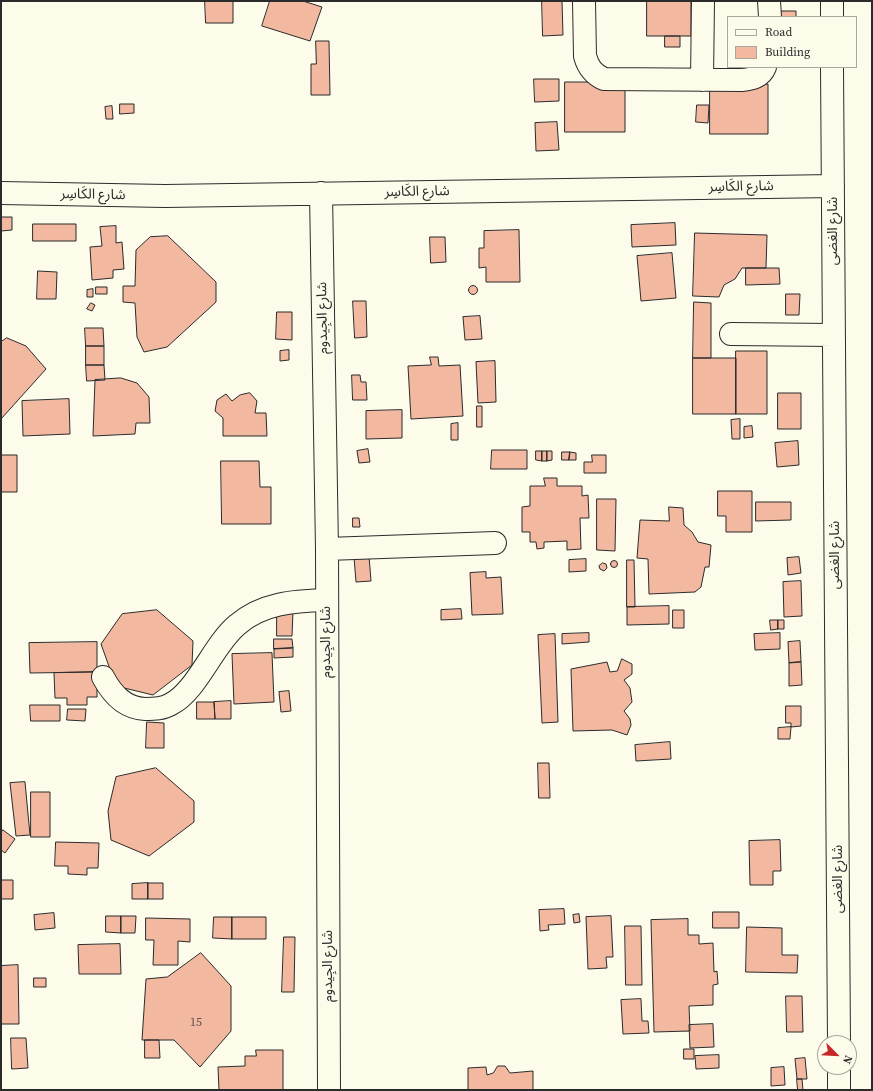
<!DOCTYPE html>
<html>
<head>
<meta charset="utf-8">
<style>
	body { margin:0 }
	#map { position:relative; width:873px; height:1091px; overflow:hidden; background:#fdfbea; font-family:"Source Serif 4",serif }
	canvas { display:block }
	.frame { position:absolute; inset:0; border:2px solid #2b2b2b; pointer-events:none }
	.legend { position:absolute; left:727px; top:16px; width:130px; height:52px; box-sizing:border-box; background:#fdfbea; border:1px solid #a9a89e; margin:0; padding:5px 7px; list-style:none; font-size:12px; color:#2b2b2b }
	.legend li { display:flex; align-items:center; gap:8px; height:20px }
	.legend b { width:20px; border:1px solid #a9a89e }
	.north { position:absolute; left:817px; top:1035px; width:40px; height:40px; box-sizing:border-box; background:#fdfbea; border:1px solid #a9a89e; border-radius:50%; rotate:114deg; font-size:11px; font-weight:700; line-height:16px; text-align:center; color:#2b2b2b }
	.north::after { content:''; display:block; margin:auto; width:14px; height:18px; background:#c62828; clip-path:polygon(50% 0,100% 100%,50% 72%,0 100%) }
</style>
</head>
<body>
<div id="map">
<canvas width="873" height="1091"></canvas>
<div class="frame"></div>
<ul class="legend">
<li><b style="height:5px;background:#fdfbea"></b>Road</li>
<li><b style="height:11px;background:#f2b8a0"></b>Building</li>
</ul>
<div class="north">N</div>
</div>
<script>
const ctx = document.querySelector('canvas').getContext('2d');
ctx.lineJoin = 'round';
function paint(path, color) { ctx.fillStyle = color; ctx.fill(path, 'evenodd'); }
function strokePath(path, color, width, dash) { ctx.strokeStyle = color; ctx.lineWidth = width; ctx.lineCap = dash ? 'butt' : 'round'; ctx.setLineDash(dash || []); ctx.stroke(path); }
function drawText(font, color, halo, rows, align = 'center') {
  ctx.font = font + ' "Source Serif 4","Noto Sans Arabic",serif'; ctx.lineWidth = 3; ctx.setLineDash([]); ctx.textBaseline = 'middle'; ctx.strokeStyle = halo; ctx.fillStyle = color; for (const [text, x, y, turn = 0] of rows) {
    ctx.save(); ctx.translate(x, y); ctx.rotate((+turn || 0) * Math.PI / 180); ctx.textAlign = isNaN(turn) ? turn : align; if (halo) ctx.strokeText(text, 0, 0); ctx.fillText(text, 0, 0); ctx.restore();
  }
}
const building = new Path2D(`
	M205 1H233V23H206Z
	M270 1H303L322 7 310 41 262 26Z
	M542 1H562L563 35 543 36Z
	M647 1H691V36H647Z
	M779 11H796V17H779Z
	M665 36H680V47H665Z
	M316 41H329L330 95H311V64H316Z
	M534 79H559V101L535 102Z
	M565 82H625V132H565Z
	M710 84H768V134H710Z
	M120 104H134V113L120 114Z
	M697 105H709L708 123 696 122Z
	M112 106 113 119H106L105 107Z
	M557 122 559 150 536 151 535 123Z
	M1 217H12V230L1 231Z
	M675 223 676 245 632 247 631 225Z
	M33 224H76V241H33Z
	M116 226V243L122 242 124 269 113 270V278L92 280 90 247 102 246 100 227Z
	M519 230 520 282H486V267L479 268V248H484V231Z
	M695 233 767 235 766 268H742L735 279 724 285 719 297 693 296Z
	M168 236 216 282V302L167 347 144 352 137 337 135 303 123 302V286H135L136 250 150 237Z
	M430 237H445L446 262 431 263Z
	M672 253 676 298 641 301 637 256Z
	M746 268H779L780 284 746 285Z
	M38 271 57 272 56 299H37Z
	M468.5 290a4.5 4.5 0 1 1 9 0a4.5 4.5 0 1 1-9 0Z
	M96 287H107V294H96Z
	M93 289V297H87V290Z
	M786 294H800L799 315H786Z
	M353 301H366L367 337 355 338Z
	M694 302 711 303V358H693Z
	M91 303 95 305 92 311 87 309Z
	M277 312H292V340L276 339Z
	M480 316 482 339 465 340 463 317Z
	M85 328H103L104 346H86Z
	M7 338 26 346 46 369 1 419V342Z
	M86 346H104V365H86Z
	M289 350V360L280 361V351Z
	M736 351H767V414H736Z
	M430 357H438L439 366 460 365 463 416 411 419 408 366 431 365Z
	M693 358H736V414H693Z
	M495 361 496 402 478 403 476 362Z
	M86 365H104L105 380 87 381Z
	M352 375H360L361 382H366L367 400H353Z
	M121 378 137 383 149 397 150 423H136L135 434 93 436 95 380Z
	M250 393 257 401 255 413H266L267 436H223V418L215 411 217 400 226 394 232 401 240 395Z
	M778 393H801V429H778Z
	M69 399 70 434 23 436 22 401Z
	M477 406H482V427H477Z
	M402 410V438L366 439V411Z
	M740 419V439H732L731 420Z
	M458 423V440H451V424Z
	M752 426 753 437 744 438V427Z
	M798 441 799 465 777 467 775 443Z
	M368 449 370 462 359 463 357 451Z
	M492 450H527V469H491Z
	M536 451H542V461L536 460Z
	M542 451H547V461H542Z
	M547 451H552V460L547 461Z
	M562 452H570L569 460H562Z
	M570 452 576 453V460H569Z
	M1 455H17V492H1Z
	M592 455H606V473H584V462H592Z
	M221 461H259L260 487H271V524H222Z
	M544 478H557V486H582V496L588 495 589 518H580L581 549 567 550V541L544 542V548L537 549 536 542H530V532H522V507L530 506V486H545Z
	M718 491H752V532H726V516H718Z
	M597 499H616L615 551 597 550Z
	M756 502H791V520L756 521Z
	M669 507 683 508 684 525 692 532 698 542 711 545 709 567H705L701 587 695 592 649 594 648 559 637 558 640 520 669 521Z
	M353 518H359L360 527H353Z
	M369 556 371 581 356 582 354 557Z
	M799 557 801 573 788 575 787 558Z
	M586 559V571L569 572V560Z
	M627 560H634L635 607H627Z
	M610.5 564a3.5 3.5 0 1 1 7 0a3.5 3.5 0 1 1-7 0Z
	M603 563 606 564 607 568 604 571 600 569 599 566Z
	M486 572V578L501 577 503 614 472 615 470 573Z
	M801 581 802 616 784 617 783 582Z
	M669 606V624L627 625V607Z
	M461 609 462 619 441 620V610Z
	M157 610 193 641 192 665 153 695 116 686 101 644 122 614Z
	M673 610H684V628H673Z
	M277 611H293L292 636H277Z
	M770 620H778V629L771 630Z
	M778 620H784V629H778Z
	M589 633V642L562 644V634Z
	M780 633V649L755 650 754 634Z
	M555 634 558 722 542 723 538 635Z
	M274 639H292L293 648 274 649Z
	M800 641 801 662 789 663 788 642Z
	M97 642V672L30 673 29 643Z
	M293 648V657L274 658V649Z
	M272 653 274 702 234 704 232 654Z
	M622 659 632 664V674L624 680 630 688 632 702 624 711 630 719 631 725 627 735 612 730 573 731 571 669 607 662 610 672 617 671Z
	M801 662 802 685 789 686V663Z
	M97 672V697H87V705H67V698H55L54 673Z
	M289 691 291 711 281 712 279 692Z
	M231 701V719H215L214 702Z
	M197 702H214L215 719H197Z
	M30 705H60V721H31Z
	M786 706H801V726L791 727V723H786Z
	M68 709H86L85 721 67 720Z
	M147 722 164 723V748H146Z
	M791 727 790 739H778V728Z
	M670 742 671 759 636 761 635 745Z
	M538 763H549L550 798H539Z
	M156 768 194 801V822L149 856 111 840 108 811 116 777Z
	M25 782 30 835 16 836 10 783Z
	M31 792H50V837H31Z
	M3 830 15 839 5 853 1 850V833Z
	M780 840 781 871H773V885H750L749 841Z
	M56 842 99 843 98 868H87V875L68 874V866H55Z
	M1 880H13V899H1Z
	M148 883H163V899H148Z
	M148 883V899H132V884Z
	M564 909 565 924 548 925 549 930 540 931 539 910Z
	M713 912H739V928H713Z
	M54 913 55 928 35 930 34 915Z
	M579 914 580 922 574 923 573 915Z
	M106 916H121V933L106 932Z
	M121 916H136L135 933H121Z
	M611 916 613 957H606L607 968 588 969 586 917Z
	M214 917H232V939L213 938Z
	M232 917H266V939H232Z
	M146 918 190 919V942L178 941V965H153L154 940H146Z
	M688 919V935H699V944L713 943 714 972 717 971 718 984 713 985V1005L689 1006 690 1031 654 1032 651 920Z
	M625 926H641L642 985H626Z
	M747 927 782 928V955H798L797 973 746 972Z
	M284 937H295L294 992H282Z
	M120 944 121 974H79L78 945Z
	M201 953 231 986V1031L200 1067 174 1040H142L146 979 167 977Z
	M18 965 19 1024H1V966Z
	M34 978H46V987H34Z
	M786 996H802L803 1032H787Z
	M641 999 642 1021H648L649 1033 623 1034 621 1000Z
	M713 1024 714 1047 690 1048 689 1025Z
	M11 1038H26L28 1068 12 1069Z
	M145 1040H159L160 1058H145Z
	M684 1049H694V1059H684Z
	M256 1050H283V1090H219L218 1067 245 1066V1056H256Z
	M719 1055V1068L696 1069 695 1056Z
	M805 1058 807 1079H797L795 1059Z
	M498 1066H505L510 1073 533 1071V1090H468V1068L486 1067 487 1075 493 1073Z
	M784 1067 785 1085 771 1086V1068Z
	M797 1079H802L803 1090H798Z`);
paint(building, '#f2b8a0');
strokePath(building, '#2b2b2b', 1);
const minor = new Path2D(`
	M584 1 585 56C588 67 593 74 604 79L742 80C752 79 761 77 765 67
	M769 1 770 17
	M832 1V17
	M832 67 839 1043
	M702 80 703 1
	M1 193 165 196 833 186
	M321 193 327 549 329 1090
	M731 334 833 335
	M327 549 495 543
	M103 677C112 694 124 708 145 709 154 709 163 709 171 704 197 691 213 645 237 625 262 603 294 601 326 600
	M839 1067V1090`);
strokePath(minor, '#2b2b2b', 24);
strokePath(minor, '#fdfbea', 22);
drawText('12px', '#5d4e48', null, [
	["15",196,1023]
]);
drawText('14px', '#2b2b2b', '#fdfbea', [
	["شارع الكَاسِر",741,187,-1],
	["شارع الكَاسِر",417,192,-1],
	["شارع الكَاسِر",93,195,1],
	["شارع الغضى",833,231,-90],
	["شارع الجِيدوم",323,318,-91],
	["شارع الغضى",835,555,-90],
	["شارع الجِيدوم",326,642,-90],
	["شارع الغضى",838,879,-90],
	["شارع الجِيدوم",328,966,-90]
]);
</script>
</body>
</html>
